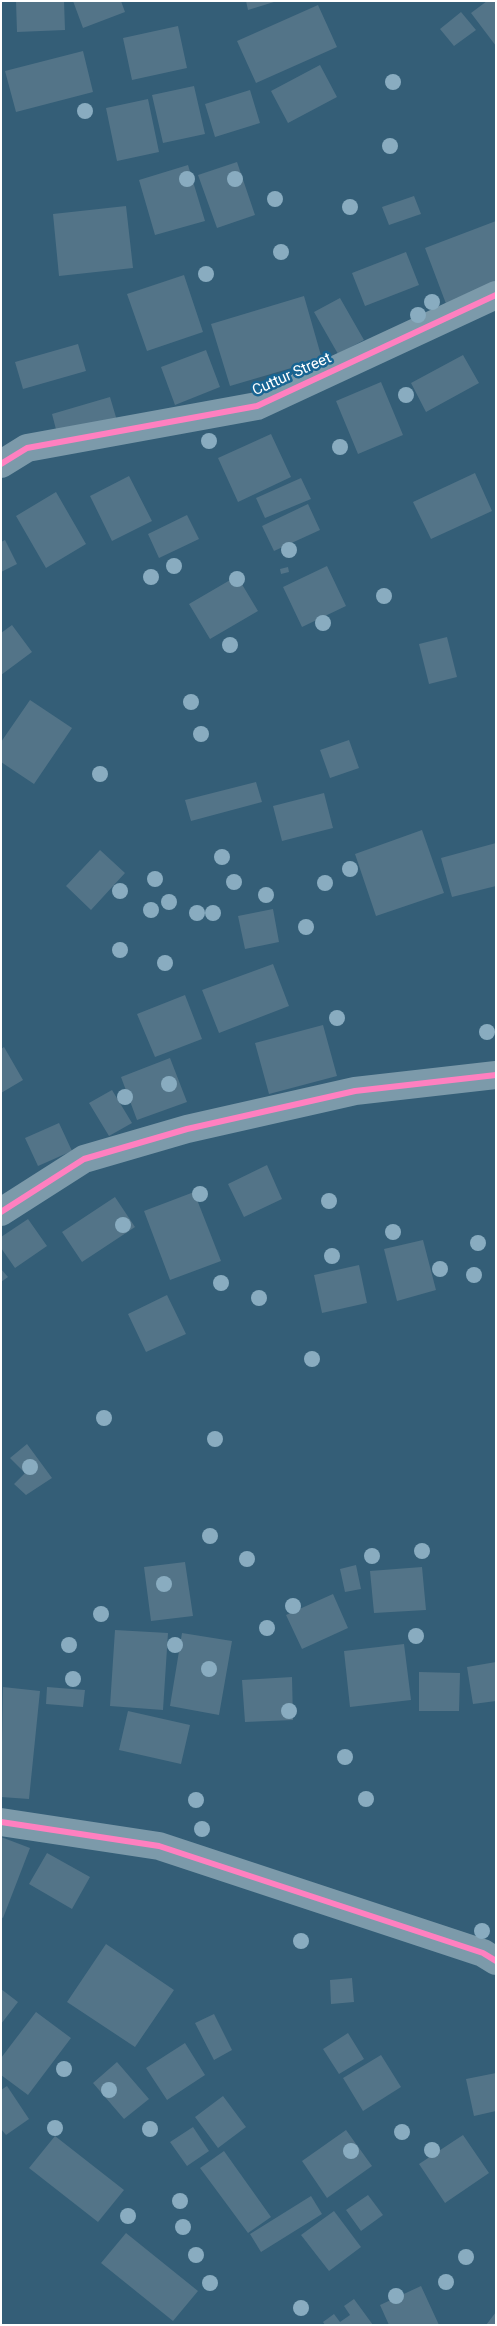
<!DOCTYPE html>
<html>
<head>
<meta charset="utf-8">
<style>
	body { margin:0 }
	#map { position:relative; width:497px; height:2326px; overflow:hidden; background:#345e77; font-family:Roboto,sans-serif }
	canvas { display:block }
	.frame { position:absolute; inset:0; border:2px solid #fff; pointer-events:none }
</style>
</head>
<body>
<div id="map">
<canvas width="497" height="2326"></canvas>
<div class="frame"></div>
</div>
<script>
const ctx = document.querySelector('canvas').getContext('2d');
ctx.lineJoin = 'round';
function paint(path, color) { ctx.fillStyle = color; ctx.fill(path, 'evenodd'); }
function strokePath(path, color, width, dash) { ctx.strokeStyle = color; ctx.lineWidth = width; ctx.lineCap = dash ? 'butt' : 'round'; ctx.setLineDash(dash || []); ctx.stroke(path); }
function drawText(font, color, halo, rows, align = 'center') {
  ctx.font = font + ' Roboto,sans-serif'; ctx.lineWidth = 5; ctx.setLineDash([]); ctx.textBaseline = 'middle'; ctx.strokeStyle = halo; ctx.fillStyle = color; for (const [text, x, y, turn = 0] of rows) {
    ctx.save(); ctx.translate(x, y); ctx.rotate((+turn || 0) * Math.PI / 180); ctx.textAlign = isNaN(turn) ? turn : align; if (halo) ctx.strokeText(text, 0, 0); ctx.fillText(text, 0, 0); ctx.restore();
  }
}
paint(new Path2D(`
	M16 1H64L65 30 17 32Z
	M73 1H121L125 12 83 28Z
	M246 1H274V2L248 10Z
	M487 1H496V46L471 13Z
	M318 5 337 47 256 83 237 41Z
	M461 12 476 30 454 46 440 29Z
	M178 26 187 68 132 80 123 38Z
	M83 51 93 92 16 112 5 71Z
	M320 65 337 97 288 123 271 91Z
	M194 86 205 134 163 143 152 95Z
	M250 90 260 123 215 137 205 104Z
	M148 99 159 152 117 161 106 108Z
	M237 162 255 215 217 228 198 175Z
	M188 165 205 221 155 235 139 180Z
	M414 196 421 214 389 225 382 207Z
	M126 206 133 268 59 276 53 214Z
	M496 221V291L448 309 425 248Z
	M406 252 419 285 365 306 352 273Z
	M184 275 203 332 147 351 127 294Z
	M304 296 322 359 230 386 211 324Z
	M340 298 364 340 338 354 314 312Z
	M78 344 86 371 23 389 15 362Z
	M206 350 220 387 175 405 161 367Z
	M463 355 479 383 426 412 411 383Z
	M381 382 403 435 358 454 336 401Z
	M110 397 118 424 59 441 52 414Z
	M271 434 291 477 238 502 218 458Z
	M475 473 492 511 431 539 413 502Z
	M129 476 152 521 112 541 90 496Z
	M301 478 311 499 265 518 256 498Z
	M56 492 86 544 46 568 16 516Z
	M308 504 320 530 274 551 262 526Z
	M187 515 199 539 159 558 148 534Z
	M5 540 17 564 1 572V542Z
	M327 566 346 606 302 627 283 587Z
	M288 567 289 572 281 574 280 569Z
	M237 576 258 611 210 639 189 604Z
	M12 625 32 652 1 675V633Z
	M447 637 457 677 429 684 419 644Z
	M30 700 72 728 34 784 1 762V742Z
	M349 740 359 768 330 778 320 750Z
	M256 782 262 802 191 821 185 800Z
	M324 793 333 828 282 841 273 806Z
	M422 830 444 893 376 916 355 854Z
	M496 843V886L452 897 441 858Z
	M100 850 125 873 91 910 66 886Z
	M273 909 279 942 245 949 238 916Z
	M273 964 289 1006 219 1033 202 990Z
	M185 995 202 1039 155 1057 137 1014Z
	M323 1025 337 1076 269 1094 255 1043Z
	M4 1047 23 1080 1 1093V1049Z
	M170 1058 187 1102 137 1120 121 1077Z
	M112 1090 132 1123 109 1136 89 1103Z
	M59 1123 72 1151 38 1166 25 1138Z
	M267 1165 282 1199 244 1217 228 1184Z
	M194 1192 221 1261 170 1280 144 1211Z
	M115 1197 135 1227 82 1262 62 1232Z
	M28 1219 47 1246 15 1268 1 1248V1237Z
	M423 1240 436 1290 397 1301 384 1249Z
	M359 1265 367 1303 322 1313 314 1275Z
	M1 1269 8 1277 1 1282Z
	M167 1295 186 1334 146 1352 128 1314Z
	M27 1444 52 1478 26 1495 14 1484 25 1473 10 1458Z
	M185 1562 193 1616 151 1621 144 1567Z
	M356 1565 361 1589 345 1592 340 1569Z
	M422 1567 426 1610 374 1613 370 1571Z
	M333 1594 348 1628 302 1649 286 1615Z
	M115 1630 168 1633 163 1710 110 1706Z
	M182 1633 232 1641 219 1715 170 1706Z
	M404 1644 411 1700 350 1707 344 1651Z
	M496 1662V1701L473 1704 467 1667Z
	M419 1672 460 1673 459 1711H419Z
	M292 1677 293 1720 245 1722 242 1680Z
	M3 1687 40 1691 29 1799 1 1797Z
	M47 1687 85 1690 83 1707 46 1704Z
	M128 1711 190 1725 181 1764 119 1750Z
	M1 1837 30 1848 3 1918 1 1917Z
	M47 1853 90 1877 72 1909 29 1884Z
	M106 1944 174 1990 135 2047 67 2002Z
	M352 1978 354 2002 331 2004 330 1980Z
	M1 1989 18 2002 1 2024Z
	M36 2012 71 2038 28 2095 1 2075V2058Z
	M214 2014 232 2050 214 2060 195 2023Z
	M348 2033 364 2059 339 2074 323 2049Z
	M185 2043 205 2075 167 2100 146 2068Z
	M381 2055 401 2087 363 2111 343 2078Z
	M117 2062 149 2099 124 2119 93 2083Z
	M496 2073V2111L474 2116 466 2079Z
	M7 2086 29 2119 6 2135 1 2129V2090Z
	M223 2096 246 2127 218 2148 195 2117Z
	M193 2127 209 2151 187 2166 170 2142Z
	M346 2130 372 2166 327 2198 302 2161Z
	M463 2135 489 2173 445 2203 419 2164Z
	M55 2136 124 2190 98 2222 29 2168Z
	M224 2151 271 2217 248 2233 200 2168Z
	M368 2195 383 2215 361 2231 346 2210Z
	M311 2196 322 2214 261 2252 250 2234Z
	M334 2211 361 2247 329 2271 301 2235Z
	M126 2233 198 2291 173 2321 101 2263Z
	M421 2286 439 2325H389L380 2305Z
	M354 2299 373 2325H325L323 2322 334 2314 340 2322 350 2315 344 2306Z
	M496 2312V2325H486Z`), '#537488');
strokePath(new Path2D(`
	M1 464 27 448 257 406 496 295
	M1 1212 84 1159 187 1129 355 1091 496 1075
	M1 1822 159 1846 483 1953 496 1961`), '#7c9aaa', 28);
strokePath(new Path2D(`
	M1 464 27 448 257 406 496 295
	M1 1212 84 1159 187 1129 355 1091 496 1075
	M1 1822 159 1846 483 1953 496 1961`), '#ff80c0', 6);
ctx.fillStyle = '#89acc0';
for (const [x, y] of [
	[393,82],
	[85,111],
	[390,146],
	[187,179],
	[235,179],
	[275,199],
	[350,207],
	[281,252],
	[206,274],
	[432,302],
	[418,315],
	[406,395],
	[209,441],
	[340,447],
	[289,550],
	[174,566],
	[151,577],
	[237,579],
	[384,596],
	[323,623],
	[230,645],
	[191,702],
	[201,734],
	[100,774],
	[222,857],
	[350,869],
	[155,879],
	[234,882],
	[325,883],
	[120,891],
	[266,895],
	[169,902],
	[151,910],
	[197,913],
	[213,913],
	[306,927],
	[120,950],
	[165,963],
	[337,1018],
	[487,1032],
	[169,1084],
	[125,1097],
	[200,1194],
	[329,1201],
	[123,1225],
	[393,1232],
	[478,1243],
	[332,1256],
	[440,1269],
	[474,1275],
	[221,1283],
	[259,1298],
	[312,1359],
	[104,1418],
	[215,1439],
	[30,1467],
	[210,1536],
	[422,1551],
	[372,1556],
	[247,1559],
	[164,1584],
	[293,1606],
	[101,1614],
	[267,1628],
	[416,1636],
	[69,1645],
	[175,1645],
	[209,1669],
	[73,1679],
	[289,1711],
	[345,1757],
	[366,1799],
	[196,1800],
	[202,1829],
	[482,1931],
	[301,1941],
	[64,2069],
	[109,2090],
	[55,2128],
	[150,2129],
	[402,2132],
	[432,2150],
	[351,2151],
	[180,2201],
	[128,2216],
	[183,2227],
	[196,2255],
	[466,2257],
	[446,2282],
	[210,2283],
	[396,2296],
	[301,2308]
]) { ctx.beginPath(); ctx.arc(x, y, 8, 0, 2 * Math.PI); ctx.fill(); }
drawText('15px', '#fff', '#186593', [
	["Cuttur Street",292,375,-24]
]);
</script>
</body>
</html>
